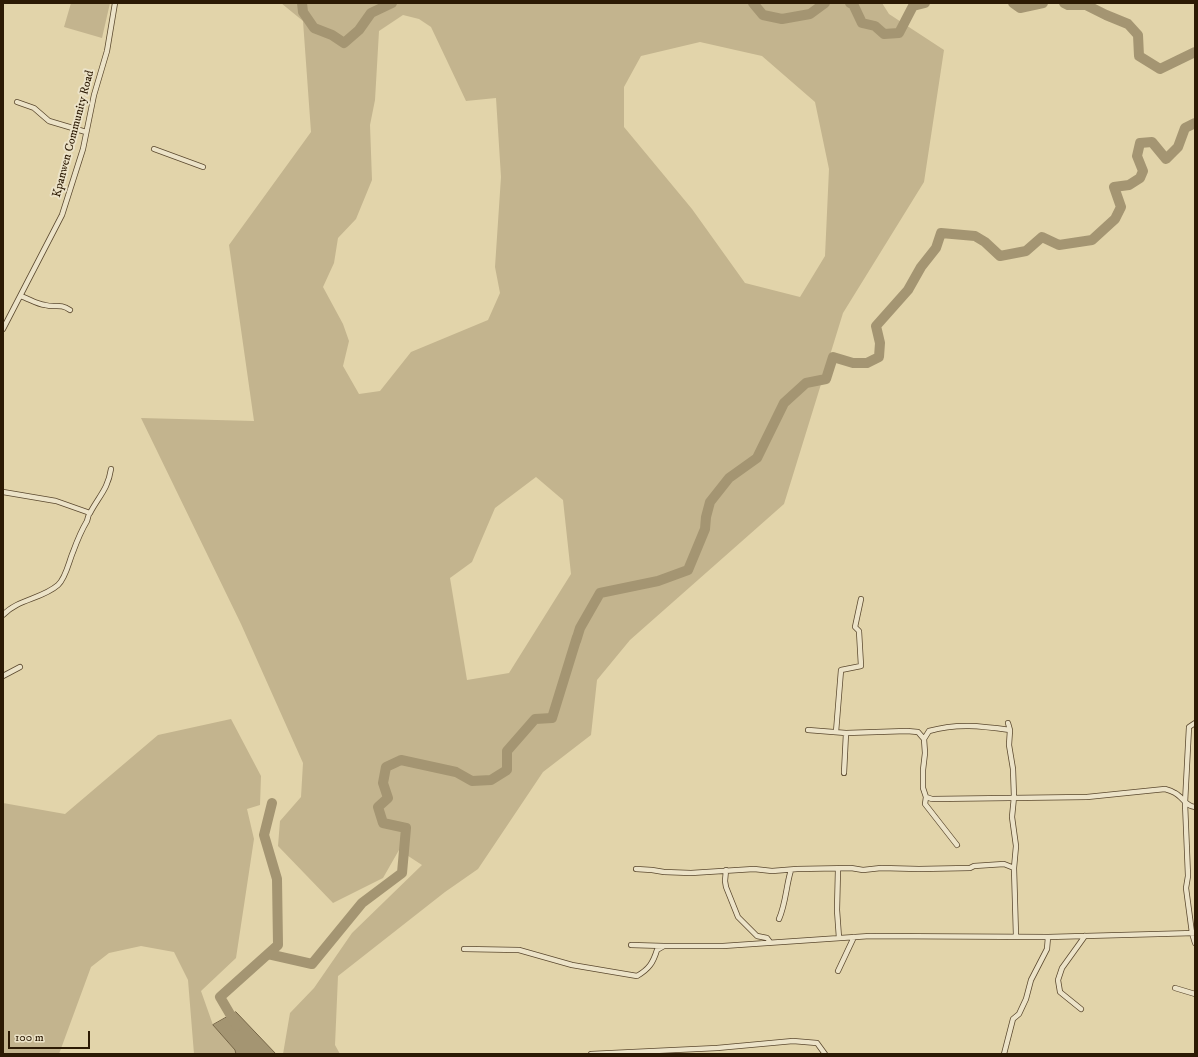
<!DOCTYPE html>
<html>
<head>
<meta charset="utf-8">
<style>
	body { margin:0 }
	#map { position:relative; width:1198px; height:1057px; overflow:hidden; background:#e2d4aa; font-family:"IM FELL DW Pica",serif }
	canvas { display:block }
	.frame { position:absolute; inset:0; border:4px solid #2c1a04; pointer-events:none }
	.scale { position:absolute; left:8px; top:1031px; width:82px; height:18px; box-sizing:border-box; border:2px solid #2c1a04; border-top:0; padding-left:5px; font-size:12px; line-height:14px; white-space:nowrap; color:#2c1a04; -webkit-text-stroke:3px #ece3c8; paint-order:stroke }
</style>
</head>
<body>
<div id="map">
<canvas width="1198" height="1057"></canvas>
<div class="frame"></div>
<div class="scale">100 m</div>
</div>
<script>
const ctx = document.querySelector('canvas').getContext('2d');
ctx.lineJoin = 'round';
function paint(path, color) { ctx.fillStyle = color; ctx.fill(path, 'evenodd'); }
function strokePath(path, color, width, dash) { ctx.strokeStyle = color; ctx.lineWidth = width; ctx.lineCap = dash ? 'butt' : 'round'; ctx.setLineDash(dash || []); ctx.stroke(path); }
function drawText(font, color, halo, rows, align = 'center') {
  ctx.font = font + ' "IM FELL DW Pica",serif'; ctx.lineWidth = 4; ctx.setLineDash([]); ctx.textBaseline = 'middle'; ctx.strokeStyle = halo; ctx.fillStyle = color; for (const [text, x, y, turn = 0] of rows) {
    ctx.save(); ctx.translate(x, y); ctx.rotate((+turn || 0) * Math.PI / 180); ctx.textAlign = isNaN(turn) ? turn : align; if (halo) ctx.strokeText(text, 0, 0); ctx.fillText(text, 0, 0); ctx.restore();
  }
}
paint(new Path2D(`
	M71 3H110L102 38 64 27Z
	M281 3H882L889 14 944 50 924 182 843 313 784 504 630 640 597 680 591 735 543 772 478 869 445 892 338 976 335 1045 340 1054H283L290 1013 314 988 352 933 422 865 399 850 383 878 333 903 278 846 280 821 301 797 303 763 241 624 141 418 254 421 229 245 311 132 303 21ZM403 15 419 19 431 27 466 101 496 98 501 177 495 267 500 293 488 320 411 352 380 391 359 394 343 366 349 341 343 324 323 287 334 263 338 238 356 219 372 180 370 125 375 100 379 31ZM700 42 762 56 815 102 829 169 825 256 800 297 745 283 692 209 624 127V87L641 56ZM536 477 563 500 571 574 509 673 467 680 450 578 472 562 495 508Z
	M231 719 261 776 260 805 247 809 254 839 236 958 201 991 213 1025 235 1050 236 1054H194L188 980 174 952 141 946 109 953 91 967 59 1054H3V803L65 814 158 735Z`), '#c3b48e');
const water = new Path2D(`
	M236 1012 276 1054H236L235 1050 213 1025Z`);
paint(water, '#a49572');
strokePath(water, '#746446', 1);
strokePath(new Path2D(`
	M302 3 303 12 314 28 332 35 344 43 359 30 371 13 392 3
	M753 3 763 15 782 19 810 14 825 3
	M850 3 853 4 862 23 875 26 884 34 899 33 913 6 925 3
	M1013 3 1020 8 1043 3
	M1064 3 1068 5H1086L1106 15 1128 24 1138 35 1139 56 1160 69 1195 52
	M576 641 580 628 600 593 658 581 688 570 705 529 706 517 710 502 729 478 757 458 784 403 806 383 826 379 833 357 853 363H867L879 357 880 343 876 326 908 290 921 267 936 248 941 233 975 236 985 242 1000 256 1026 251 1042 237 1059 245 1092 240 1115 219 1121 207 1114 187 1129 185 1140 178 1143 171 1137 156 1140 143 1152 142 1166 159 1178 147 1185 128 1195 123
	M268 954 312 964 362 903 402 873 406 828 383 823 378 807 388 798 383 783 386 767 401 760 456 772 472 781 491 780 507 770V751L535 719 552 718 577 637
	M237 1026 220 997 278 945 277 879 264 835 272 803`), '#a49572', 10);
const street = new Path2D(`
	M17 102 34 108 49 121 86 132
	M154 149 203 167
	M20 296C28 298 36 304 45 305 55 308 60 303 70 310
	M3 329 62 215 83 149 94 95 107 51 115 3
	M3 492 56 501 90 513
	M3 615C18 599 42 599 58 585 66 578 69 561 73 552 77 541 81 531 87 521 88 518 88 515 90 513 99 496 108 489 111 469
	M3 676 20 667
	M1008 723 1010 730 1009 745 1013 769 1014 797 1012 817 1016 846 1014 868
	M1195 723 1189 727 1185 803 1188 876 1186 888 1192 933 1195 943
	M808 730 846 733 907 731 918 732 924 739 925 753 923 770V788L926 797 932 799 1087 797 1165 789C1169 790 1172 791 1175 793 1183 797 1185 806 1195 807
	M836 732 841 670 861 666 859 631 855 627 861 599
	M924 739 929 731C957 723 981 726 1010 730
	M844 773 846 733
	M926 797 925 804 957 845
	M636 869 652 870 664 872 691 873 754 869 772 871 797 869 851 868 863 870 881 868 919 869 970 868 974 866 1004 864 1014 868 1016 936
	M838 869 837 910 839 938
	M726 870 725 881 726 887 738 917 757 936 767 938 770 942
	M779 919C786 903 786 886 791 870
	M631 945 664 946
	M464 949 519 950 572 965 637 976C649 969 653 963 657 950L664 946H723L870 936 1048 937 1195 933
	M838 971 854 937
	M1175 988 1195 994
	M1081 1009 1060 992 1058 980 1062 968 1085 936
	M591 1054 717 1048 793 1041 817 1043 825 1054
	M1004 1054 1013 1019 1019 1014 1026 999 1031 980 1047 949 1048 937`);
strokePath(street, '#5a482e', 6);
strokePath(street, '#ece3c8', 4.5);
drawText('12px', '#2c1a04', '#ece3c8', [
	["Kpanwen Community Road",74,134,-75]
]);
</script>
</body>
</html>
